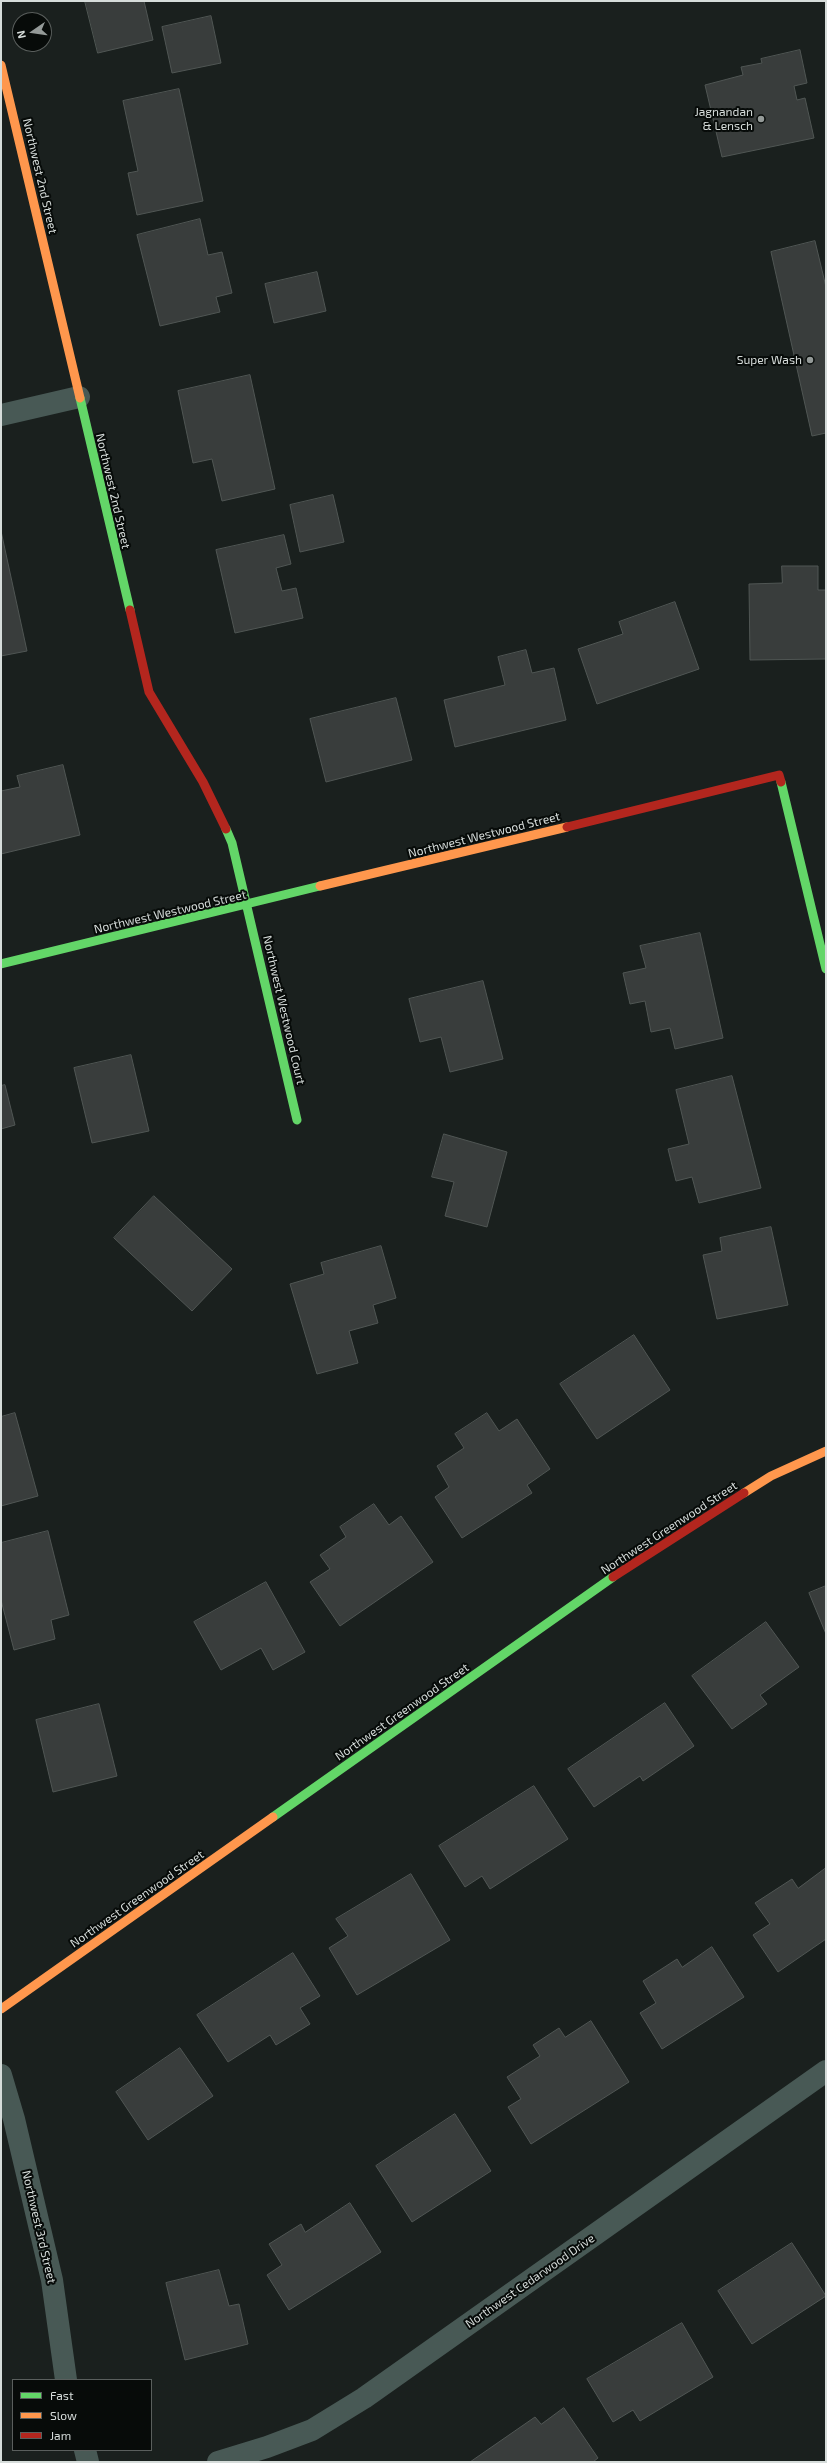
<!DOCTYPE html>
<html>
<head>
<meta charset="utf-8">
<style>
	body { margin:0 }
	#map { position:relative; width:827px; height:2463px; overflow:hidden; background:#1a201e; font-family:"Exo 2",sans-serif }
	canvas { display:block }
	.frame { position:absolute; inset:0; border:2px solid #d6dcda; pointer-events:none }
	.legend { position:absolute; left:12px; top:2379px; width:140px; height:72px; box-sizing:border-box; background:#070b09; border:1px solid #5a5f5d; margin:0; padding:5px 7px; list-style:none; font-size:12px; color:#d6dcda }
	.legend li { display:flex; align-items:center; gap:8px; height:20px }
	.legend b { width:20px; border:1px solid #5a5f5d }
	.north { position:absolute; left:12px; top:12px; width:40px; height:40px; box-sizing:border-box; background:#070b09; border:1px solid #5a5f5d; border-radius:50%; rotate:257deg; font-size:11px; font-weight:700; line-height:16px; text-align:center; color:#d6dcda }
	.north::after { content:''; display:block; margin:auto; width:14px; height:18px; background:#949a98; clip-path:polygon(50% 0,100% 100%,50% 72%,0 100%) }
</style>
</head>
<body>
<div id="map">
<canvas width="827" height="2463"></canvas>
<div class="frame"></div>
<ul class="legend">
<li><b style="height:5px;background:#63d668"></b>Fast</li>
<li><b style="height:5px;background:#ff974d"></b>Slow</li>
<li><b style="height:5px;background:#b3261e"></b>Jam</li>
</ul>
<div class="north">N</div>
</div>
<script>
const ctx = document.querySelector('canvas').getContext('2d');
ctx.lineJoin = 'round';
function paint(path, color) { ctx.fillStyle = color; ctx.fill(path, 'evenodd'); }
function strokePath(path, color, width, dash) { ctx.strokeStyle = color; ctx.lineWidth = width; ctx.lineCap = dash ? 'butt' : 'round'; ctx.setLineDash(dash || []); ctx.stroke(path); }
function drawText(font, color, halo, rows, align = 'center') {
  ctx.font = font + ' "Exo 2",sans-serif'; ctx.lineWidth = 4; ctx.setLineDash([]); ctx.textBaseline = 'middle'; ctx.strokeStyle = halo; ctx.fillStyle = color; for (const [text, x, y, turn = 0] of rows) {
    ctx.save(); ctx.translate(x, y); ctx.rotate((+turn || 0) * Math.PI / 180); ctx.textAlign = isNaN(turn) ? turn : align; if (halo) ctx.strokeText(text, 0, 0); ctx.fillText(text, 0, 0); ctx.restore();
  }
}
const building = new Path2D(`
	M85 1H144L153 40 98 53Z
	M211 16 221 63 172 73 162 27Z
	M800 50 807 83 794 86 797 100 805 98 814 138 722 157 705 85 743 75 741 67 762 63 761 59Z
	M179 89 203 201 137 215 128 173 138 171 123 101Z
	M200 219 208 255 222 252 232 293 216 297 220 312 160 326 137 235Z
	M815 241 826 287V433L812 436 771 252Z
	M317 272 326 311 274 323 265 284Z
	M250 375 275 489 222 501 212 459 193 463 178 391Z
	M333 495 344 542 300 552 290 505Z
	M1 531 27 651 1 656Z
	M284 535 291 564 276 568 282 591 296 588 303 618 235 633 216 550Z
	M782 566H818V590H826V659L750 660 749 584 782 583Z
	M675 602 699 669 597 704 578 649 623 634 619 622Z
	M526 650 532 673 554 668 566 720 455 747 444 700 505 685 498 657Z
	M396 698 412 760 326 782 310 719Z
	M63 765 80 835 1 854V791L20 787 17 776Z
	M700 933 723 1038 675 1049 670 1028 651 1032 645 1001 630 1004 623 973 646 968 640 946Z
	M483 981 503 1059 450 1072 441 1037 420 1042 409 999Z
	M131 1055 149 1131 92 1143 74 1068Z
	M732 1076 761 1188 699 1203 692 1177 676 1181 668 1149 689 1144 676 1090Z
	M5 1085 15 1125 1 1129V1086Z
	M444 1134 507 1152 487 1227 445 1216 454 1182 432 1177Z
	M154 1196 232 1269 192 1311 114 1238Z
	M771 1227 788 1305 717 1319 703 1255 722 1251 720 1238Z
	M381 1246 396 1298 373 1305 378 1323 349 1331 358 1363 317 1374 290 1284 324 1274 321 1263Z
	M634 1335 670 1390 597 1439 560 1384Z
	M15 1413 38 1496 1 1506V1417Z
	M487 1413 499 1431 517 1419 550 1469 527 1485 532 1493 462 1538 435 1497 449 1487 437 1466 464 1448 455 1434Z
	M374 1504 389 1525 401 1516 433 1562 340 1626 310 1582 330 1569 320 1555 346 1537 340 1527Z
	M48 1531 69 1615 51 1620 55 1639 14 1650 1 1600V1543Z
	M266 1582 305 1652 273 1670 261 1648 221 1670 194 1622Z
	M826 1586V1634L809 1593Z
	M766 1622 799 1667 760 1695 767 1704 732 1729 692 1676Z
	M665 1703 694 1746 643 1781 640 1776 594 1807 568 1769Z
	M99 1704 117 1776 53 1792 36 1720Z
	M534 1786 568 1839 490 1889 482 1876 465 1887 439 1846Z
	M826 1868V1939L778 1972 753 1935 770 1924 755 1903 792 1879 798 1888Z
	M411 1874 450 1940 357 1995 329 1948 348 1936 336 1919Z
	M712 1947 744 1997 662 2049 640 2013 656 2003 643 1981 677 1959 682 1967Z
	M293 1953 320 1996 300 2008 310 2024 276 2045 270 2035 228 2062 197 2015Z
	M591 2021 629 2082 531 2144 508 2107 521 2099 507 2077 540 2056 533 2045 559 2028 565 2037Z
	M180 2048 213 2096 148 2140 116 2092Z
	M455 2114 491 2171 412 2222 376 2166Z
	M350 2203 381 2252 289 2310 267 2275 282 2265 269 2244 301 2224 305 2232Z
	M792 2243 826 2296 752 2344 718 2291Z
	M219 2270 229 2306 239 2304 248 2344 185 2360 166 2283Z
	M682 2323 713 2377 640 2421 633 2410 613 2422 587 2379Z
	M564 2408 598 2458 593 2462H470L535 2417 541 2424Z`);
paint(building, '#393d3c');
strokePath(building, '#505654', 1);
strokePath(new Path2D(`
	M1 415 79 397
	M1 2075 14 2119 52 2280 66 2380
	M85 2450 88 2462
	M218 2462 267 2447 312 2430 364 2398 826 2071`), '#485955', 22);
strokePath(new Path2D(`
	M80 398 130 610
	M781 782 826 969
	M226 829 232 843 297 1120
	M1 964 320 886
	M273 1817 613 1577`), '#63d668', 9);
strokePath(new Path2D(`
	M1 65 80 398
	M320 886 567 827
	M744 1493 771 1476 826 1451
	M1 2009 273 1817`), '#ff974d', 9);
strokePath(new Path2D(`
	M130 610 149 692 203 782 226 829
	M567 827 779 775 781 782
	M613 1577 744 1493`), '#b3261e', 9);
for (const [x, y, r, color] of [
	[761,119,4,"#949a98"],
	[810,360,4,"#949a98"]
]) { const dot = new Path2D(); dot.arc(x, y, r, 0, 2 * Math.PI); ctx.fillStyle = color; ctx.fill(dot); strokePath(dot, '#070b09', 1.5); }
drawText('12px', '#d6dcda', '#070b09', [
	["Jagnandan",753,112],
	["& Lensch",753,126],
	["Super Wash",802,360]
], 'right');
drawText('12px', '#d6dcda', '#070b09', [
	["Northwest 2nd Street",40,176,77],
	["Northwest 2nd Street",113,491,77],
	["Northwest Westwood Street",484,835,-14],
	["Northwest Westwood Street",170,912,-13],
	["Northwest Westwood Court",284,1010,77],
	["Northwest Greenwood Street",669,1528,-33],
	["Northwest Greenwood Street",402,1712,-35],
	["Northwest Greenwood Street",137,1899,-35],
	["Northwest 3rd Street",39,2227,77],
	["Northwest Cedarwood Drive",530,2281,-35]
]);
</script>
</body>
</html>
